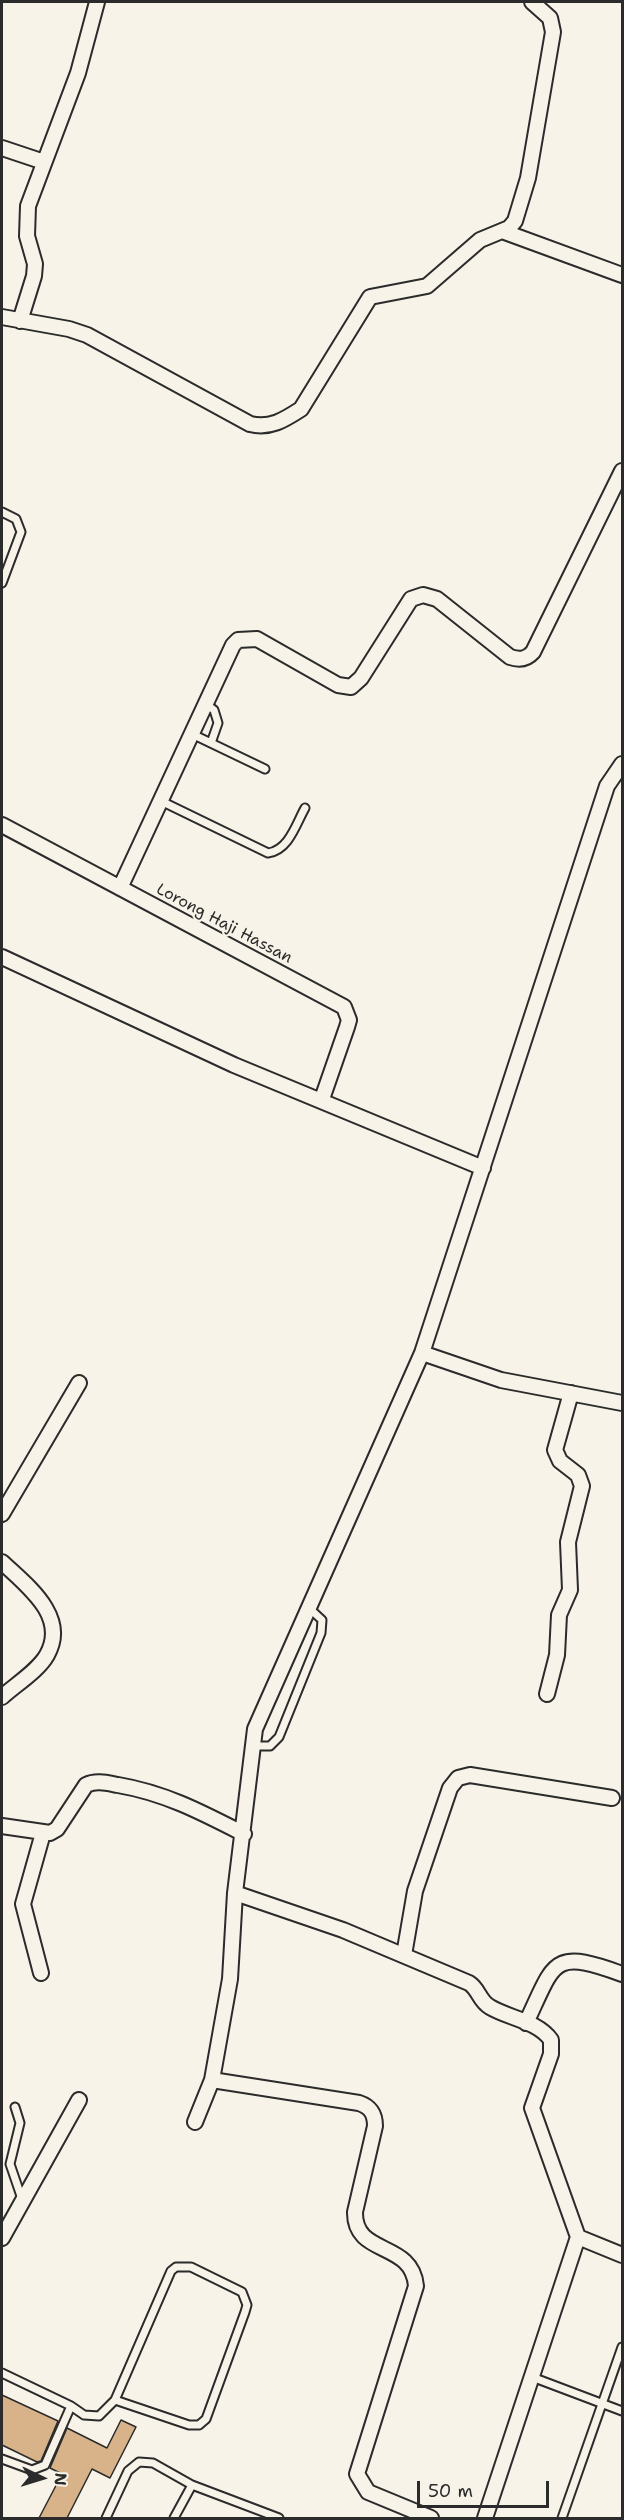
<!DOCTYPE html>
<html>
<head>
<meta charset="utf-8">
<style>
	body { margin:0 }
	#map { position:relative; width:624px; height:2520px; overflow:hidden; background:#f7f3e8; font-family:"Shantell Sans",sans-serif }
	canvas { display:block }
	.frame { position:absolute; inset:0; border:3px solid #2b2b2b; pointer-events:none }
	.north { position:absolute; left:12px; top:2448px; width:60px; height:60px; -webkit-text-stroke:4px #f7f3e8; paint-order:stroke; rotate:94deg; font-size:16px; font-weight:700; line-height:24px; text-align:center; color:#2b2b2b }
	.north::after { content:''; display:block; margin:auto; width:21px; height:27px; background:#2b2b2b; clip-path:polygon(50% 0,100% 100%,50% 72%,0 100%) }
	.scale { position:absolute; left:417px; top:2481px; width:132px; height:27px; box-sizing:border-box; border:3px solid #2b2b2b; border-top:0; padding-left:8px; font-size:18px; line-height:21px; white-space:nowrap; color:#2b2b2b; -webkit-text-stroke:4px #f7f3e8; paint-order:stroke }
</style>
</head>
<body>
<div id="map">
<canvas width="624" height="2520"></canvas>
<div class="frame"></div>
<div class="north">N</div>
<div class="scale">50 m</div>
</div>
<script>
const ctx = document.querySelector('canvas').getContext('2d');
ctx.lineJoin = 'round';
function paint(path, color) { ctx.fillStyle = color; ctx.fill(path, 'evenodd'); }
function strokePath(path, color, width, dash) { ctx.strokeStyle = color; ctx.lineWidth = width; ctx.lineCap = dash ? 'butt' : 'round'; ctx.setLineDash(dash || []); ctx.stroke(path); }
function drawText(font, color, halo, rows, align = 'center') {
  ctx.font = font + ' "Shantell Sans",sans-serif'; ctx.lineWidth = 4.5; ctx.setLineDash([]); ctx.textBaseline = 'middle'; ctx.strokeStyle = halo; ctx.fillStyle = color; for (const [text, x, y, turn = 0] of rows) {
    ctx.save(); ctx.translate(x, y); ctx.rotate((+turn || 0) * Math.PI / 180); ctx.textAlign = isNaN(turn) ? turn : align; if (halo) ctx.strokeText(text, 0, 0); ctx.fillText(text, 0, 0); ctx.restore();
  }
}
const building = new Path2D(`
	M2 2395 58 2421 41 2461 37 2462 2 2445Z
	M121 2420 136 2427 110 2478 92 2469 67 2518H39L62 2474 50 2468 67 2428 107 2448Z`);
paint(building, '#d8b289');
strokePath(building, '#2b2b2b', 1.5);
const service = new Path2D(`
	M2 512 16 519 21 532 2 583
	M206 704 214 710 218 723 211 743
	M192 734 265 769
	M161 801 268 853C289 850 296 824 305 808
	M253 1746H270L279 1737 321 1633 322 1620 309 1608
	M15 2107 20 2123 10 2164 22 2199
	M2 2373 71 2406 84 2415 99 2416 115 2400 171 2271 176 2267H191L242 2292 247 2305 245 2312 206 2419 199 2425H189L115 2400
	M532 2377 622 2411
	M2 2459 32 2470 45 2465 71 2406
	M106 2518 128 2471 139 2462 153 2463 192 2485
	M174 2518 192 2485 279 2518
	M562 2518 622 2347`);
const minor = new Path2D(`
	M2 148 44 162
	M502 231 622 275
	M2 317 69 329 87 335 250 424C270 429 284 420 301 409L370 297 427 286 480 240 509 228 515 221 528 178 553 32 550 18 532 2
	M20 321 34 276 35 264 27 236 28 206 78 73 97 2
	M2 825 344 1007 349 1020 347 1027 322 1099
	M120 888 233 645 238 640 257 639 338 685 351 687 361 678 411 599 423 595 437 599 510 657C519 660 526 660 533 652L622 471
	M2 957 234 1065 483 1168
	M422 1353 501 1380 622 1403
	M2 1514 79 1383
	M2 1562C26 1585 69 1616 47 1655 38 1671 15 1685 2 1697
	M547 1694 557 1655 559 1615 570 1590 568 1542 582 1486 578 1475 560 1461 555 1450 571 1393
	M2 1826 50 1833 57 1829 86 1785C96 1780 107 1783 118 1785 165 1793 201 1812 244 1834
	M235 1893 343 1930 469 1983C479 1989 479 2001 490 2007 508 2018 538 2021 551 2040V2054L532 2108 578 2237 485 2518
	M404 1955 415 1891 450 1788 458 1778 470 1775 612 1798
	M41 1973 23 1904 43 1833
	M526 2023C555 1962 551 1948 622 1974
	M212 2080 359 2103C371 2107 375 2114 375 2126L355 2212C354 2257 412 2240 416 2286L357 2474 368 2492 431 2518
	M195 2122 212 2080 230 1979 235 1893 255 1729 422 1353 607 786 622 764
	M578 2237 622 2255
	M2 2238 79 2100`);
strokePath(service, '#2b2b2b', 11);
strokePath(minor, '#2b2b2b', 18);
strokePath(service, '#f7f3e8', 7);
strokePath(minor, '#f7f3e8', 14);
drawText('16px', '#2b2b2b', '#f7f3e8', [
	["Lorong Haji Hassan",224,924,28]
]);
</script>
</body>
</html>
